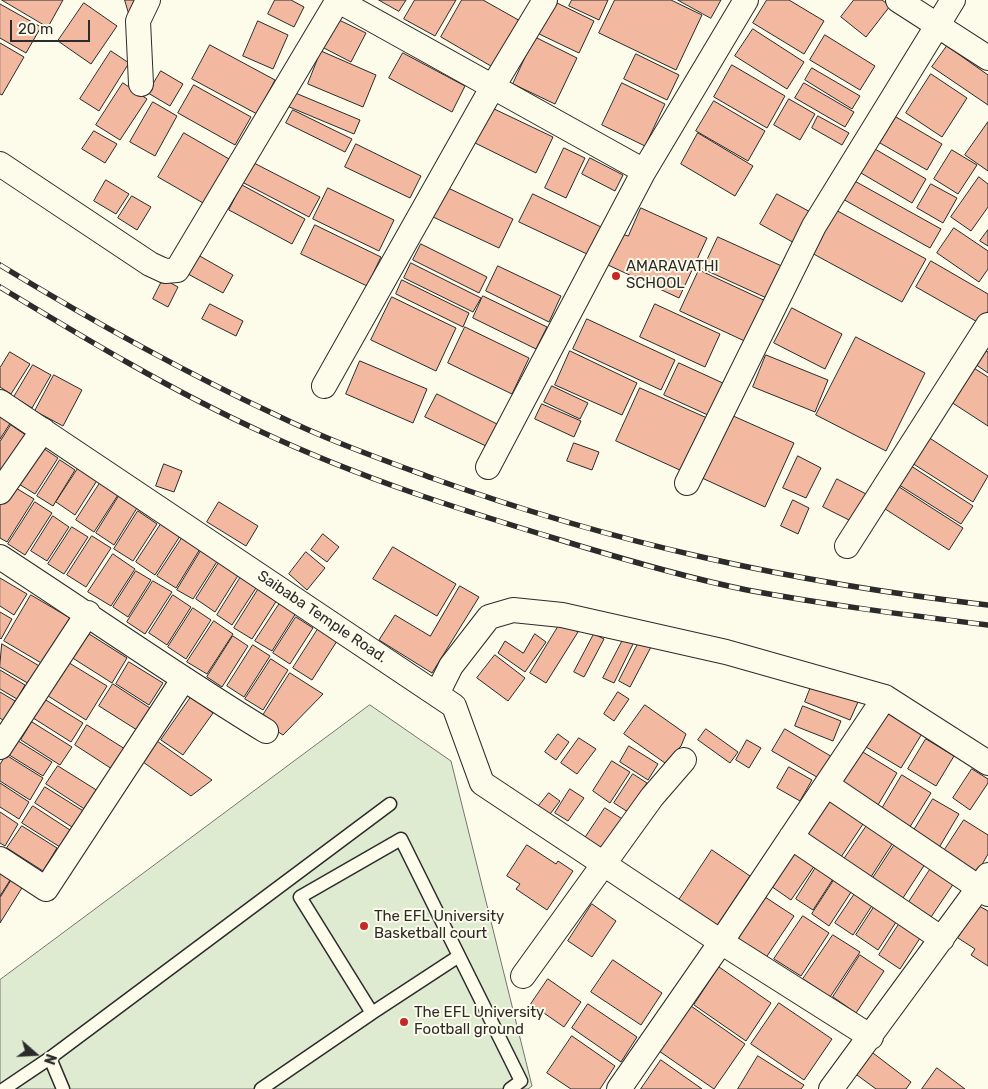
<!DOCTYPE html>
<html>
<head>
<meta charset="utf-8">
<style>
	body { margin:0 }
	#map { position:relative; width:988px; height:1089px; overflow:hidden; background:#fdfbea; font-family:Rubik,sans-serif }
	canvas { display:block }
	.north { position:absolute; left:10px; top:1029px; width:50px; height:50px; -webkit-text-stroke:4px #fdfbea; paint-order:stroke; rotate:109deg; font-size:14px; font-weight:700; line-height:20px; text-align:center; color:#2b2b2b }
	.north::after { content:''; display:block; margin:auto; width:18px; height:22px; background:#2b2b2b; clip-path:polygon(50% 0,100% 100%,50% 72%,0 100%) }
	.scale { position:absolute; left:10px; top:20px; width:80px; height:22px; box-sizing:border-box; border:2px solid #2b2b2b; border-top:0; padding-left:6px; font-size:15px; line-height:18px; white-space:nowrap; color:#2b2b2b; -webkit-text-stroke:4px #fdfbea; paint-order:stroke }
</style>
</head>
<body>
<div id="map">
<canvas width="988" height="1089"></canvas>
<div class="north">N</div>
<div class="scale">20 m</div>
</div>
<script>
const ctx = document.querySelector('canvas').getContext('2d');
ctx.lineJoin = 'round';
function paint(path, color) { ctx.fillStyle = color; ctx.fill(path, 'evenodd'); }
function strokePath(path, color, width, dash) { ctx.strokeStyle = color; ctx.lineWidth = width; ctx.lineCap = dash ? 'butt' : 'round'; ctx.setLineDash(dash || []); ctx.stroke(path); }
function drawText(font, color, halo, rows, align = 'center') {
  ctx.font = font + ' Rubik,sans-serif'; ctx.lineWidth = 4; ctx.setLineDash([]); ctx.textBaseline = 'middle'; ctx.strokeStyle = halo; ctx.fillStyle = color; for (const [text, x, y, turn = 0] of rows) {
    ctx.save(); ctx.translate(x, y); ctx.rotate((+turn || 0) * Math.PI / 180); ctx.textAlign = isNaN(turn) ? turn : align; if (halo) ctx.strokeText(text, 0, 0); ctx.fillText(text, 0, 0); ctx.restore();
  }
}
const green = new Path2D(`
	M370 705 451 761 532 1086 528 1089H0V980Z`);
paint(green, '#deebd1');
strokePath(green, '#74746e', 1);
const building = new Path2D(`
	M2 0H63L48 27Z
	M125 0H136L129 14Z
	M275 0H291L304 7 294 27 268 14Z
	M379 0H406L399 11Z
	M415 0H456L435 36 404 19Z
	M462 0H483L522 22 496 69 441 37Z
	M572 0H608L599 20 569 6Z
	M615 0H671L702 15 676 70 599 33Z
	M678 0H721L711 18Z
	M767 0H789L824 21 804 54 753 23Z
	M854 0H882L890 6 866 37 841 17Z
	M553 1 594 21 579 53 537 33Z
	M84 3 117 26 91 64 58 41Z
	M0 4 41 27 26 53 0 38Z
	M337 19 366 33 351 62 322 47Z
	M258 21 288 35 273 69 243 56Z
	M753 29 804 62 787 89 735 56Z
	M825 35 875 66 860 90 810 60Z
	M535 37 577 58 555 104 513 84Z
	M0 43 24 57 2 95 0 94Z
	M210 45 275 80 257 114 192 79Z
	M947 46 988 75V105L932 67Z
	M111 51 129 63 99 111 80 99Z
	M321 51 376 75 363 107 308 84Z
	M403 53 465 86 452 112 389 78Z
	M636 54 679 75 667 100 624 79Z
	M732 65 785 96 767 128 714 97Z
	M812 68 860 96 852 109 805 80Z
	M161 71 183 84 170 106 148 93Z
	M931 74 967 98 942 137 906 113Z
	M123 83 147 99 120 140 96 125Z
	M622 83 665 104 645 146 602 125Z
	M804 83 854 112 845 127 795 98Z
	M194 85 251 117 235 145 178 113Z
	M293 92 360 120 354 134 287 106Z
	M789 99 815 114 800 140 774 125Z
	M714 101 765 131 748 161 696 131Z
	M153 102 177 116 155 156 130 142Z
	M490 107 553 137 536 173 473 142Z
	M293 110 352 139 345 152 286 123Z
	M818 116 849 133 842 145 812 128Z
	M896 117 942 144 927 170 880 143Z
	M988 122V171L965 155Z
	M94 131 117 144 105 163 82 149Z
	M184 133 236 163 210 207 158 177Z
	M698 133 753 166 735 196 681 164Z
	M356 144 421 176 410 198 345 167Z
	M564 148 585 158 566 198 545 188Z
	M875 149 926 179 912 203 861 173Z
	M952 150 977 165 958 194 934 179Z
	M590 158 623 175 615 191 582 174Z
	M252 162 320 197 309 217 242 182Z
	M979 177 988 184V207L971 231 951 217Z
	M851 179 941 229 930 248 841 198Z
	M106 180 129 194 116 214 94 201Z
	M931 184 957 198 943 223 917 208Z
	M242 185 305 219 292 244 229 210Z
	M446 187 513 219 499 248 431 216Z
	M328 188 394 220 379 251 313 219Z
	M533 194 601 227 587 254 519 222Z
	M777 194 814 214 798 245 760 224Z
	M132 196 151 207 137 230 118 218Z
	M641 208 707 238 679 298 608 265 622 234 628 236Z
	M832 208 926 259 902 302 808 251Z
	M315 225 381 257 367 286 301 254Z
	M954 228 988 251V269L979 282 937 253Z
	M988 230V246L980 241Z
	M718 237 786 268 771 300 703 269Z
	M421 244 487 277 479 293 413 260Z
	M198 255 233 275 223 293 188 274Z
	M931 261 988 294V311L981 324 916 287Z
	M411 263 481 298 473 312 404 278Z
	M498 266 561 296 549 322 486 291Z
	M699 270 770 303 751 344 680 311Z
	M163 279 178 287 168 307 153 299Z
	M402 280 469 313 463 327 396 294Z
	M483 296 547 327 536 349 473 318Z
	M392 297 456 328 436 371 371 340Z
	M210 304 243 321 236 336 202 319Z
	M655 304 720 334 705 367 640 337Z
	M792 308 842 334 825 369 774 343Z
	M587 319 675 360 661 390 573 349Z
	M465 327 529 358 512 394 448 363Z
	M856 337 925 373 886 451 816 415Z
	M984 350 988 352V373L975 364Z
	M570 351 637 383 622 415 555 385Z
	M10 352 30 364 11 394 0 387V368Z
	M766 355 828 380 815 412 753 387Z
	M360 361 427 389 413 423 346 394Z
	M679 363 725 384 710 416 664 395Z
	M33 365 51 375 32 408 14 397Z
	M969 365 988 377V426L948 400Z
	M54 375 82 390 63 426 35 411Z
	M552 386 588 403 580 419 544 402Z
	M640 388 707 418 682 471 616 441Z
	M437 394 499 425 488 447 425 417Z
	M542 404 581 421 574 437 535 419Z
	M0 414 11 422 0 439Z
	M731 415 794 443 765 507 702 478Z
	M11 425 30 438 6 474 0 470V442Z
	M928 437 988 476 973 502 912 463Z
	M574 443 599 452 592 470 567 461Z
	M37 444 58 458 35 494 14 481Z
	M798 456 821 468 806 498 783 488Z
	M60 460 75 470 53 506 37 496Z
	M164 464 182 471 174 492 156 486Z
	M908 464 973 506 961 524 896 483Z
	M79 467 98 479 75 515 56 502Z
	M837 479 870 496 857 524 823 507Z
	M100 483 118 495 94 532 76 520Z
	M893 483 963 528 949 550 879 505Z
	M11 485 34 499 7 542 0 538V501Z
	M119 496 137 508 114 545 96 533Z
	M793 500 809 508 798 534 781 526Z
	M35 502 52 513 25 555 8 544Z
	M219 502 258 526 246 546 207 522Z
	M138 511 157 524 133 561 114 549Z
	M53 516 69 527 47 561 31 551Z
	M161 524 180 536 155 575 136 562Z
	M72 527 88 537 64 574 48 564Z
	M323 534 339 547 327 562 311 550Z
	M92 536 111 548 86 587 67 575Z
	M182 538 200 549 176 588 157 576Z
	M393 547 456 584 437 616 373 579Z
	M202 549 218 560 193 599 177 590Z
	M306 552 325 568 307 590 289 574Z
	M113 554 135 569 111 606 88 592Z
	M220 561 239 574 215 612 196 599Z
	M136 571 151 580 128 617 113 607Z
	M242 575 258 585 232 625 217 615Z
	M0 578 27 594 14 615 0 606Z
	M153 581 172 592 145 634 127 622Z
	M460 586 479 597 432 673 379 640 395 615 430 636Z
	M259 588 277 600 252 639 234 628Z
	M31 595 70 618 43 664 4 641Z
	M173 595 191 607 167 645 149 633Z
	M280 603 296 613 272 651 255 641Z
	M193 608 211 620 186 659 168 647Z
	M0 612 12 619 1 639 0 638Z
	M296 617 313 628 290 664 273 653Z
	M214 621 233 634 207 674 187 662Z
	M561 622 578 632 546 683 530 673Z
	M318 629 337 641 312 680 293 668Z
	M86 632 127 658 112 683 71 657Z
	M535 634 546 642 525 672 498 653 505 641 523 653Z
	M594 634 604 639 584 677 574 672Z
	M233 636 248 646 222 687 207 677Z
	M625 636 635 640 614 683 603 678Z
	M639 642 651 647 630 687 619 681Z
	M2 644 41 667 31 685 0 667Z
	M253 645 270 656 244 697 227 686Z
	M495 655 525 678 508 701 477 678Z
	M271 659 288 670 263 710 245 699Z
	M66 661 107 686 86 720 45 694Z
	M129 662 163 683 149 705 116 684Z
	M0 670 25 685 17 699 0 689Z
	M290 673 323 694 283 735 260 720Z
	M113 684 150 708 137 730 99 706Z
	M812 684 858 702 850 720 805 702Z
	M0 692 15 701 4 721 0 718Z
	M618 692 629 699 614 721 604 714Z
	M41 697 83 723 71 742 30 716Z
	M191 697 213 713 183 755 161 740Z
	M645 705 686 734 681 746 665 763 624 734Z
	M803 706 841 721 833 741 795 726Z
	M884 708 923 732 901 768 861 744Z
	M32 722 72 747 60 765 21 740Z
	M87 725 125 749 112 769 75 745Z
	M706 729 738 752 730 763 698 740Z
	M785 729 834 758 822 780 772 751Z
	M558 734 569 742 556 760 545 752Z
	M579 738 596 749 577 774 561 763Z
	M15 739 52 762 43 776 6 753Z
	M926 739 954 756 936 786 908 769Z
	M747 740 761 748 749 768 736 760Z
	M157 741 212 780 191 796 143 762Z
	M629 746 658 764 648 780 620 762Z
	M858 749 897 773 875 810 836 786Z
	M6 755 43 778 30 800 0 781V765Z
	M612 761 630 772 610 803 593 791Z
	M58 766 98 791 86 810 46 784Z
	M789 767 812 780 800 801 777 788Z
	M972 769 988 779V783L970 810 953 798Z
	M633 774 647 783 628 812 614 803Z
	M902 775 931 793 908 830 880 812Z
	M0 783 29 802 19 819 0 807Z
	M45 787 85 812 75 829 35 803Z
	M570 789 584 798 568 821 555 813Z
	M549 793 560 801 544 822 533 813Z
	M831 794 867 818 837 863 801 839Z
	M933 799 959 814 937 851 911 835Z
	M33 806 70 830 60 847 22 823Z
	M605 808 624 820 602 854 583 841Z
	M0 812 18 824 5 846 0 843Z
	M964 820 988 835V854L976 875 942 854Z
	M870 821 896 838 867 883 840 865Z
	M22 826 57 848 43 871 7 848Z
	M897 841 927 861 899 904 869 884Z
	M527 845 556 864 558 861 573 871 547 910 516 889 520 884 507 876Z
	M793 846 817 862 791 900 768 884Z
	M712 850 750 876 715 929 677 903Z
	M820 861 837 873 813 910 796 899Z
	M933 865 956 880 929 920 907 905Z
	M0 869 12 877 0 896Z
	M838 874 855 886 829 926 812 914Z
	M14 876 25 883 0 923V898Z
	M858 889 875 901 853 935 835 923Z
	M765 897 794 916 765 959 737 940Z
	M878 901 900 916 878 950 856 935Z
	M592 904 616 921 592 957 568 941Z
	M979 906 988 911V966L971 955 975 949 958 938Z
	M803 916 829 933 801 976 774 959Z
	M903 918 924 932 900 969 879 955Z
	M833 935 860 952 830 997 803 979Z
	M860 955 884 971 856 1013 833 997Z
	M613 960 662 993 641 1025 591 992Z
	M719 967 771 1003 746 1041 694 1005Z
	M548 979 581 1002 564 1027 531 1004Z
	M779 1003 832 1039 804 1080 751 1044Z
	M588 1004 637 1037 621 1062 572 1028Z
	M691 1006 745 1044 714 1089 659 1051Z
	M572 1036 615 1066 600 1089H571L547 1073Z
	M873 1053 911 1082 906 1089H876L857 1075Z
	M758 1056 804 1085 801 1089H738Z
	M661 1060 702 1089H641Z
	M937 1068 965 1089H922Z`);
paint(building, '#f2b8a0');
strokePath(building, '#2b2b2b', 1);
const service = new Path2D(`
	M372 1013 459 956
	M50 1058 63 1089
	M4 1089 50 1058 390 804
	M261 1089 372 1013 300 897 401 839 521 1081 510 1089`);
const minor = new Path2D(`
	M337 0 644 171
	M898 0 988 58
	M141 84 138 21 148 0
	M0 164 150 264 165 271 177 270 338 0
	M324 386 492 88 545 0
	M0 402 454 706 482 783 721 942 871 1037
	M488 467 644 171 746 0
	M687 483 814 226 953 0
	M0 492 43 430
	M847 546 988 325
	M0 557C89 615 176 676 266 731
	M437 694 451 666 489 617 513 610 562 615 726 652 885 697 988 763
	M0 747 88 613
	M827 785 988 894
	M791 837 942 939
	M0 859 46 889 183 680
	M523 976 652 797 684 760
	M619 1089 721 942 885 697
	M831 1089 988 875`);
strokePath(service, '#2b2b2b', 15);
strokePath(minor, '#2b2b2b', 26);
strokePath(service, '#fdfbea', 12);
strokePath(minor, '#fdfbea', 24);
const rail = new Path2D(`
	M0 265C89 319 180 370 274 414 325 439 378 458 432 478 615 544 795 583 988 605
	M0 287C86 339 172 391 264 433 358 477 458 509 557 539 619 558 683 577 747 590 827 605 907 615 988 625`);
strokePath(rail, '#2b2b2b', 5.5);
strokePath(rail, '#fdfbea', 4, [11]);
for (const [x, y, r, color] of [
	[616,276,5,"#c62828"],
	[364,926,5,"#c62828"],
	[404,1022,5,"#c62828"]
]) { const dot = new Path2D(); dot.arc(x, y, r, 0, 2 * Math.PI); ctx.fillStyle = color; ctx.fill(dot); strokePath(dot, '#fdfbea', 2); }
drawText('15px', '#2b2b2b', '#fdfbea', [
	["AMARAVATHI",626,267],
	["SCHOOL",626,284],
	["The EFL University",374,917],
	["Basketball court",374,934],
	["The EFL University",414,1013],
	["Football ground",414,1030]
], 'left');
drawText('15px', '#2b2b2b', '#fdfbea', [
	["Saibaba Temple Road.",322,617,34]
]);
</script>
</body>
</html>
